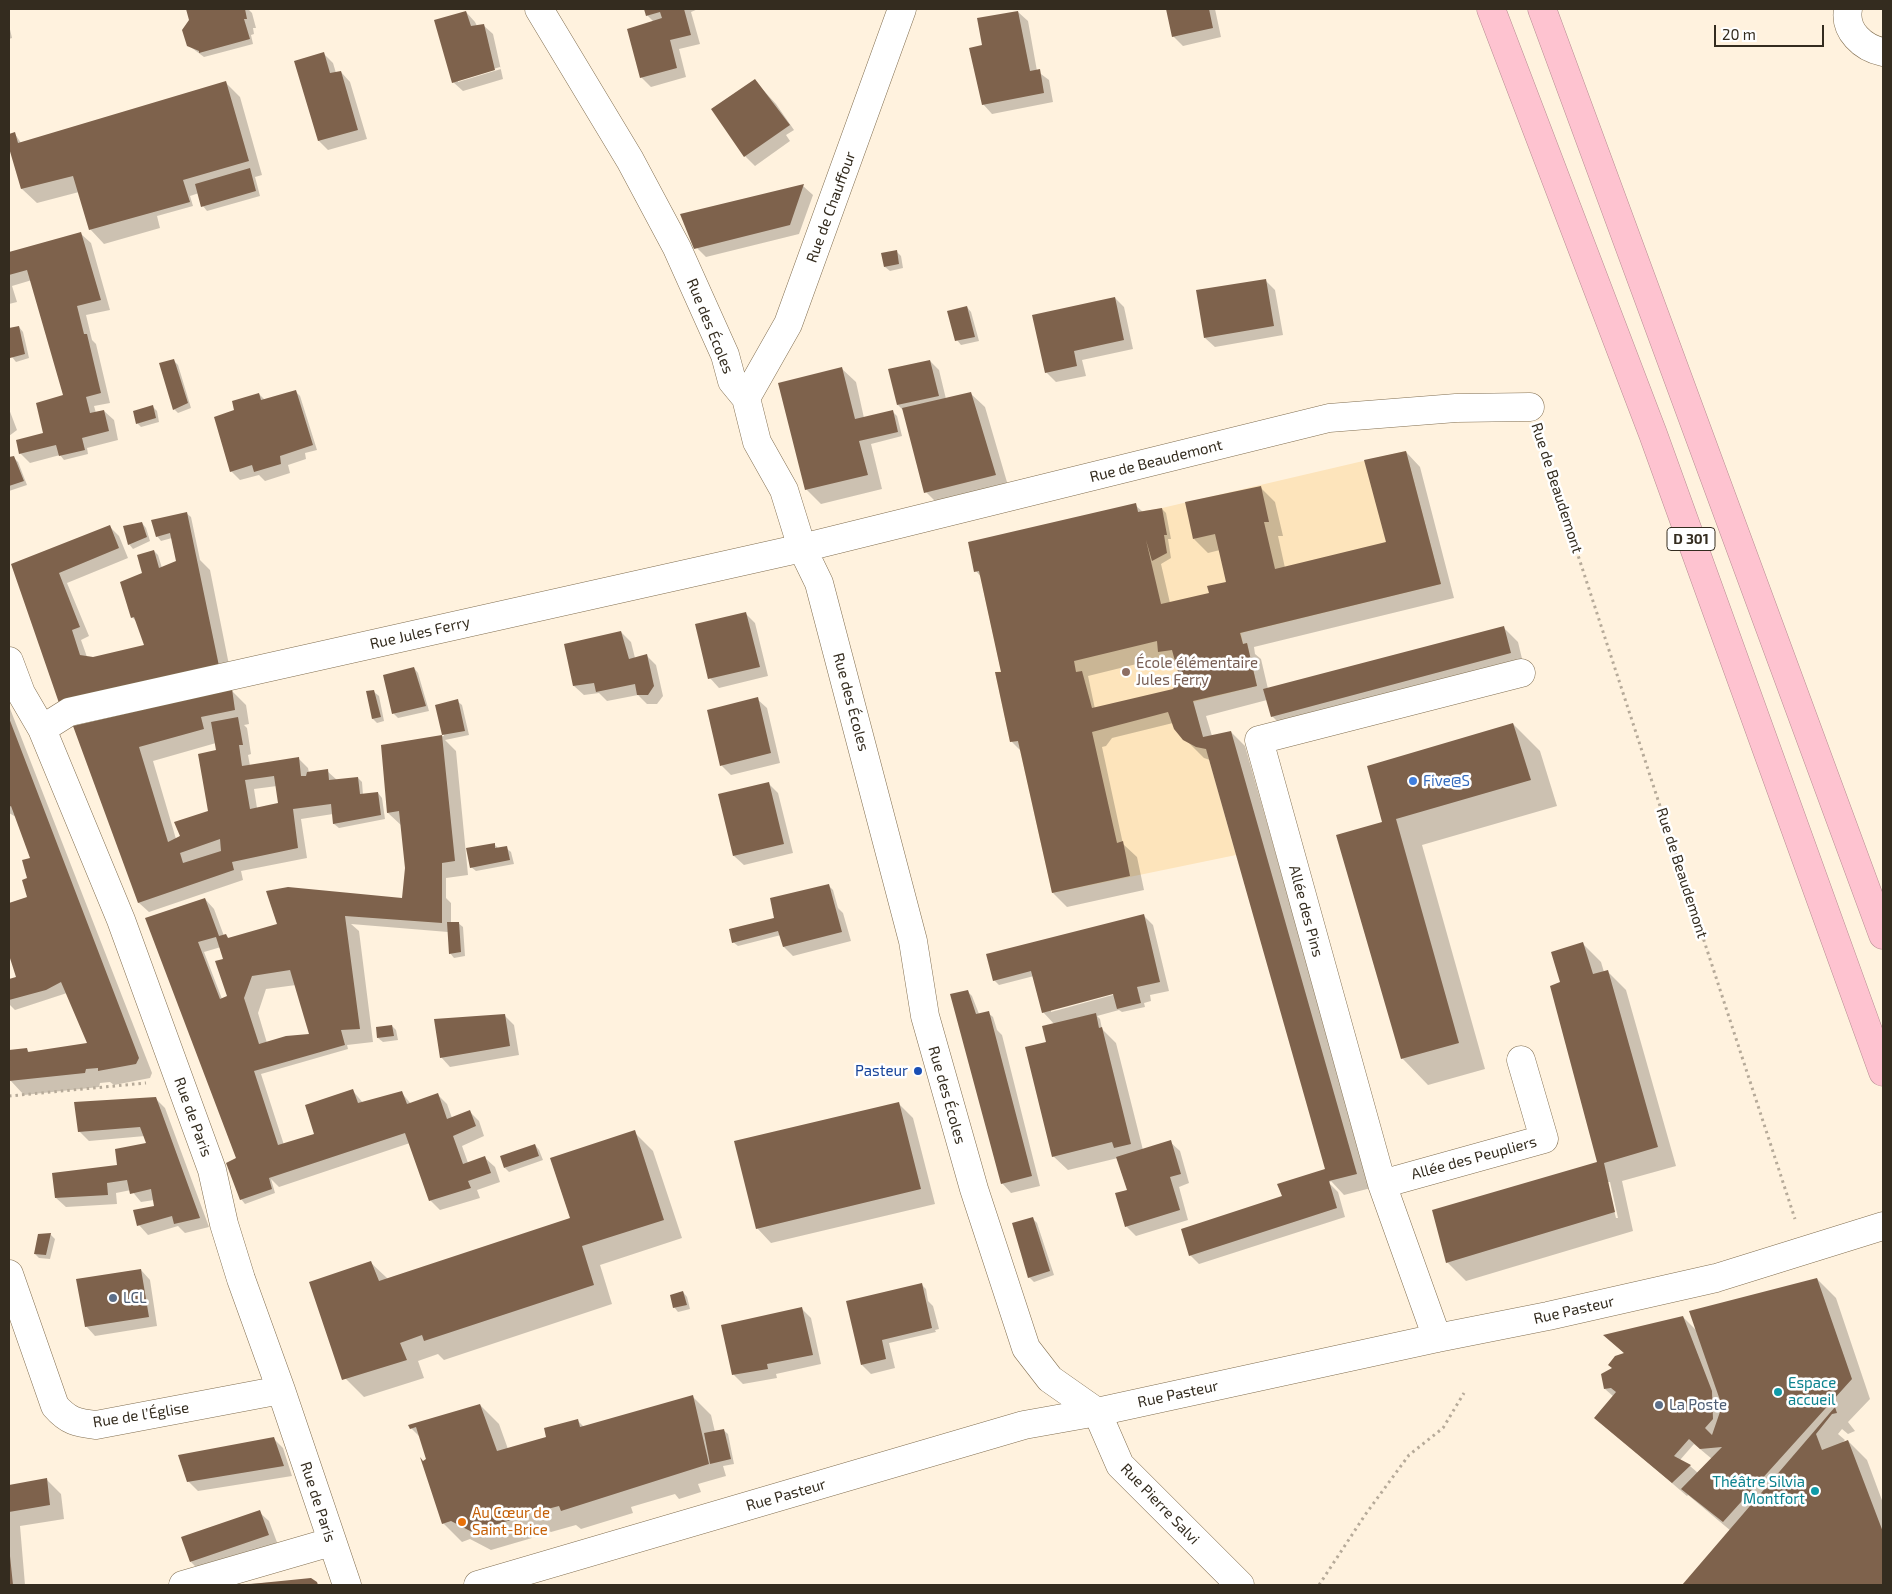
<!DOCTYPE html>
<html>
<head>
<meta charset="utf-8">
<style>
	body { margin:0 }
	#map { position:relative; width:1892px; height:1594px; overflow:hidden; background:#fff2de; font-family:"Exo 2",sans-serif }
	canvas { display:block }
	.frame { position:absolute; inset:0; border:10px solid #342c1f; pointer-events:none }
	.scale { position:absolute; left:1714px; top:25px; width:110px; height:22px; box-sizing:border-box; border:2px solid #342c1f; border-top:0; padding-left:6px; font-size:15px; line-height:18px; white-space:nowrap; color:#342c1f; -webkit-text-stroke:4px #fff; paint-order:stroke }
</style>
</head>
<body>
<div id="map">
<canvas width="1892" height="1594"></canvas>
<div class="frame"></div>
<div class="scale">20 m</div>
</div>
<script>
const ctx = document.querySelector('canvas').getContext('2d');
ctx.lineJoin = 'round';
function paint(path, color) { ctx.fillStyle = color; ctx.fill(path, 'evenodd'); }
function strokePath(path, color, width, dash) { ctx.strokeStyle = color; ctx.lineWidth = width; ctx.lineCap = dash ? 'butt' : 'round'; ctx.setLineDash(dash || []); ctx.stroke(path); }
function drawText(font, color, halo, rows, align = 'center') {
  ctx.font = font + ' "Exo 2",sans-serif'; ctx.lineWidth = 5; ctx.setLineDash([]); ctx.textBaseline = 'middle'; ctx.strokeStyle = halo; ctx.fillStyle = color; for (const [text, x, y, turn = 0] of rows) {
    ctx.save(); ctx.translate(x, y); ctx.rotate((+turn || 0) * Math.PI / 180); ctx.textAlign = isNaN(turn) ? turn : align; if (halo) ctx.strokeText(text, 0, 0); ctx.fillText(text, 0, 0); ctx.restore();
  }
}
paint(new Path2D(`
	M1406 451 1441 584 1241 633 1243 644 1247 643 1257 686 1193 702 1236 855 1052 893 1018 741 1010 742 995 672 1001 671 979 571 1136 503 1138 512 1162 508Z`), '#fde4bb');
paint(new Path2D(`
	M188 9H248L252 13 256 28H253L254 34 251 35 253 44 204 57 188 45 191 20Z
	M645 9H698L691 12 700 44 679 49 686 77 651 87 641 77 654 22 647 15Z
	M1168 9H1215L1221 37 1183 46 1173 36Z
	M466 12 475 22 477 26 483 25 493 34 503 79 463 91 453 82ZM500 67 501 69 458 82V80Z
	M1018 12 1028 21 1037 71 1049 80 1053 102 992 114 983 104V46Z
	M9 25 12 38 9 39Z
	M324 54 333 63 336 73 341 72 350 82 367 139 328 150 319 141Z
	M755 81 776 104 794 130 786 135 790 141 755 166 745 156Z
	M226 83 240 97 262 175 255 177 260 196 207 211 203 206 199 193 190 196 193 206 157 216 160 228 104 244 90 229 79 192 37 203 22 189 11 150 9 151V135L15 134 21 143Z
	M803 186 813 195 799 234 706 257 697 248Z
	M81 234 91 243 110 310 86 315 92 340 96 344 110 403 94 406 96 413 104 411 114 420 118 440 87 448 88 454 64 460 60 455 30 463 20 453 44 434 65 396 32 280 12 286 17 302 9 304V253Z
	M896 251 901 256 903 268 890 271 885 267Z
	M1265 280 1275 290 1283 335 1215 347 1205 338Z
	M1115 298 1124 307 1133 349 1082 360 1086 376 1056 382 1046 372Z
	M967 307 971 312 979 341 961 345 957 340Z
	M19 327 23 332 29 358 16 362 12 357 9 346V329Z
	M174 361 178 365 191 408 178 413 174 409Z
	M930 361 939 370 946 399 970 393 985 407 1009 489 940 506 926 492 904 411 898 405Z
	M841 368 856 382 864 418 892 411 897 416 902 436 871 444 882 489 821 504 806 489Z
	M295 391 300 396 317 450 305 453 306 459 288 465 290 473 265 481 259 475 240 480 231 471 236 410 259 394 265 400Z
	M153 407 157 411 159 422 141 427 137 423Z
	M9 409 17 430 9 436Z
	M1406 452 1420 467 1454 598 1254 647 1255 654 1261 659 1268 689 1503 627 1518 642 1524 667 1286 730 1272 716 1267 700 1206 716 1212 736 1231 732 1245 746 1371 1188 1344 1195 1331 1181 1329 1183 1338 1192 1345 1217 1199 1264 1190 1255 1283 1197 1328 1173 1210 760 1204 758 1189 743 1175 728 1173 723 1112 738 1106 746 1102 747 1123 844 1137 857 1144 890 1067 907 1053 893 1022 752 1012 742 1002 673 981 577 976 571 1135 505 1143 512 1162 509 1166 513 1171 539H1168L1171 558 1161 564 1170 603 1210 594 1227 583 1220 550 1208 553 1194 539 1261 488 1275 502 1283 536H1278L1285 568 1388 543ZM1165 657 1174 666 1178 665 1181 679 1173 690 1095 709 1088 676Z
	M13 457 18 462 27 485 9 491V459Z
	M186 513 191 517 200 560 210 570 232 680 69 711 12 565 110 527 119 536 128 558 67 583 89 636 81 640 87 657 93 658 145 646 137 622 132 617 145 574 154 551 158 555 162 568 179 562 172 538 161 541 157 536Z
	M142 523 146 528 150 541 133 549 129 544Z
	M745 613 755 623 768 676 719 688 710 678Z
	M621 632 631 642 635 658 647 656 656 665 663 696 657 704H647L638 695 607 701 599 693 584 695 574 686 566 645Z
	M414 668 418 673 429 711 398 718 394 714Z
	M232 691 246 705 249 724 244 725 247 728 251 754 248 755 250 766 299 759 308 768 309 773 327 771 337 780 358 778 362 782 363 795 378 793 382 798 385 819 339 828 334 824 333 814 301 819 307 858 241 871 243 880 149 912 139 903 74 726ZM216 743 217 751 210 812 176 839 153 761ZM277 786 280 804 257 808 254 789Z
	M374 692 379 696 384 721 377 723 373 719Z
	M757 699 767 708 780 763 731 775 722 766Z
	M457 701 462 705 469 735 445 740 456 751 468 875 446 878V898L451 903V923H458L463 927 465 956 454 958 450 953 448 932 351 924 359 931 373 1042 347 1045 348 1049 261 1074 284 1145 316 1135 353 1091 363 1103 401 1092 411 1104 438 1095 447 1104 452 1118 469 1111 479 1121 484 1136 462 1146 468 1163 485 1158 495 1167 500 1182 477 1190 480 1198 440 1210 430 1200 410 1143 279 1187 271 1179 275 1193 245 1204 241 1199 239 1160 147 919 205 899 214 909 224 936 229 938 403 899 406 868 402 826 388 813 382 746 444 736 436 706ZM221 947 226 959 229 997 222 999 204 952ZM296 985 311 1034 267 1043 258 1013 266 989Z
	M9 706 152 1073 150 1078 114 1085 110 1082 100 1083 99 1087 24 1095 10 1080 9 1051 26 1049 30 1053 89 1044 67 993 15 1010 9 1004V980L17 977 9 951V905L28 898 31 859 16 817 9 813Z
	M1513 724 1540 751 1557 806 1422 845 1485 1069 1428 1085 1402 1058 1383 823Z
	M768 783 778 793 793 853 744 865 734 856Z
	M494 844 499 849 506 848 511 852 514 864 476 871 471 867Z
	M829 886 833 890 838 908 843 913 851 941 793 956 784 947 781 935 738 946 733 942Z
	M1143 915 1153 925 1169 991 1150 995 1151 1001 1144 1003 1145 1007 1122 1012 1119 1010 1097 1016 1100 1019 1102 1029 1116 1043 1143 1150 1170 1142 1180 1151 1189 1183 1179 1187 1188 1220 1136 1236 1127 1227 1117 1194 1128 1191 1118 1158 1068 1170 1053 1156 1047 1042 1055 1025 1043 1012 1034 976 999 985 994 980ZM1119 991 1120 993 1051 1012V1009Z
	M1582 943 1601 962 1604 972 1607 971 1626 990 1676 1166 1622 1181 1633 1231 1466 1281 1447 1262 1598 1162 1561 983ZM1607 1182H1610L1618 1218H1616Z
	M968 992 972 996 979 1014 988 1013 993 1017 997 1030 1002 1035 1040 1186 1011 1193 1002 1183Z
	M505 1016 514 1025 519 1055 450 1067 441 1057Z
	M392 1026 396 1030 398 1040 383 1042 378 1038Z
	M156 1099 165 1108 209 1227 185 1233 178 1226 148 1235 139 1225 156 1206 154 1200 141 1202 131 1190 116 1193 117 1204 66 1207 56 1198 119 1166 148 1144 145 1136 89 1141 79 1131Z
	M899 1104 913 1118 935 1204 771 1243 757 1228Z
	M634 1132 653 1151 682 1238 600 1265 612 1304 444 1360 438 1354 418 1361 424 1378 364 1397 345 1378 370 1262 388 1279 572 1218Z
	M535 1145 539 1150 543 1160 509 1172 505 1168Z
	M1033 1219 1037 1223 1054 1275 1034 1282 1029 1277Z
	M50 1234 55 1239 50 1259 39 1258 35 1254Z
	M141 1270 150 1280 157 1326 95 1336 86 1326Z
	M1817 1279 1836 1298 1870 1399 1848 1422 1855 1431 1848 1434 1842 1429 1838 1434 1845 1440 1842 1443 1848 1441 1867 1460 1883 1503V1585H1683L1731 1531 1688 1495 1687 1496 1596 1418 1614 1397 1605 1389 1614 1368 1625 1354 1606 1336 1683 1317 1698 1332ZM1694 1444 1712 1459 1698 1473 1690 1466 1680 1460Z
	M921 1284 926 1289 928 1301 933 1306 939 1329 935 1330 936 1332 889 1343 895 1368 871 1374 862 1365Z
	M683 1292 687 1297 690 1309 678 1312 674 1307Z
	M802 1309 811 1318 821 1364 776 1374 777 1378 743 1384 734 1375 722 1326Z
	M692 1396 711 1415 715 1432 723 1430 728 1434 734 1464 723 1466 726 1476 698 1484 701 1492 679 1499 675 1494 631 1507 633 1513 581 1529 576 1525 551 1532 545 1529 530 1533 532 1538 491 1550 470 1539 462 1542 443 1523 421 1438 411 1428 480 1405 499 1424 508 1449 547 1438 577 1420 584 1427Z
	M274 1439 283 1448 292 1476 198 1491 188 1481Z
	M47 1480 61 1494 64 1519 20 1526 25 1585H9V1486Z
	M259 1512 269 1521 278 1545 200 1571 191 1562Z
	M310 1580 319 1585H244L246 1584Z`), '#0003');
paint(new Path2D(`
	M186 9H245L247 19H244L250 39 199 53V51L187 46 182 30 189 20Z
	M644 9H684L691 35 670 40 677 68 640 78 627 29 662 18 660 12 646 16Z
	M1166 9H1209L1213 28 1172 37Z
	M466 11 471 26 484 24 495 70 452 83 434 20Z
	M1018 11 1030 71 1040 69 1044 93 982 105 969 48 982 45 977 18Z
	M324 52 330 73 341 71 358 130 318 141 294 61Z
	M755 79 790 125 744 157 711 109Z
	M226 81 249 161 183 180 190 202 89 230 73 176 21 189 9 148V134L15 132 18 143Z
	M250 168 256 191 201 207 195 184Z
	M804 184 790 225 694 249 680 214Z
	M81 232 101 300 77 306 84 334H87L101 393 86 397 90 413 104 410 109 431 82 438 85 450 59 456 56 445 19 454 16 440 43 433 36 403 63 395 27 270 9 275V252Z
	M897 250 899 264 884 267 881 253Z
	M1266 279 1274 326 1204 338 1196 290Z
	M1115 297 1124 340 1074 351 1077 366 1045 373 1032 315Z
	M967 306 975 337 955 341 947 311Z
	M19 326 25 354 10 358 9 328Z
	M174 359 188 403 173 410 159 363Z
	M930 360 939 396 897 405 888 369Z
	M842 367 855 419 893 410 898 432 859 441 868 475 805 490 778 383Z
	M296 390 313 445 280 456 281 464 254 472 252 465 230 472 214 417 234 410 232 401 259 393 261 400Z
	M971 392 996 475 924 493 902 408Z
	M153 405 156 418 136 424 133 411Z
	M1406 451 1441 584 1240 633 1243 644 1247 643 1257 686 1193 701 1203 737 1231 731 1357 1174 1329 1181 1337 1208 1189 1256 1181 1229 1282 1196 1277 1184 1325 1169 1206 749 1196 747 1183 740 1174 729 1168 712 1092 732 1117 843 1123 841 1130 876 1052 893 1018 741 1010 742 995 672H1001L979 571 974 572 968 542 1136 503 1138 512 1162 508 1167 535H1164L1167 553 1152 561 1146 540 1161 604 1209 593 1207 586 1226 582 1215 534 1193 539 1185 502 1261 486 1269 522H1264L1275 569 1386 542 1364 460ZM1157 641 1158 652 1172 650 1180 679 1173 689 1092 708 1082 671 1076 672 1074 661Z
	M14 456 24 481 9 486V457Z
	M187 512 219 666 59 703 11 564 110 525 119 548 59 573 80 627 72 630 80 655 93 657 144 645 134 617 131 618 120 582 142 573 137 555 154 550 159 568 176 561 170 533 156 537 151 520Z
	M142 522 147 537 128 545 123 526Z
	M746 612 760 667 708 679 695 624Z
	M1504 626 1511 653 1271 717 1263 689Z
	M621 631 629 659 647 654 654 686 648 695H637L635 684 596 692 594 683 573 686 564 644Z
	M414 667 426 706 392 714 383 675Z
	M232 689 235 710 201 717 204 729 139 747 168 842 180 836 174 822 208 811 198 754 216 750 211 722 238 717 243 745H239L242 766 299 757 301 776H306L307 772 328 769 329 780 358 777 360 794 378 792 381 815 333 824 331 804 293 809 298 848 232 862 234 870 138 903 73 726ZM274 776 278 803 250 809 245 780ZM220 839 221 851 183 863 180 853Z
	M374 690 381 717 372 719 366 691Z
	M758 697 771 753 720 766 707 710Z
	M458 699 465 731 442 735 455 861 442 863V923L345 916 360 1029 341 1030 345 1045 254 1071 278 1145 314 1134 305 1105 353 1089 358 1103 402 1091 407 1104 438 1093 447 1119 470 1110 476 1126 453 1136 463 1164 485 1156 491 1173 468 1181 471 1188 429 1201 405 1133 269 1178 272 1189 240 1200 226 1163 236 1158 145 918 205 898 219 936 226 934 228 938 277 924 266 891 288 887 402 898 405 868 399 811 387 813 381 745 442 735 435 705ZM216 937 223 959 215 961 227 996 220 999 198 942ZM290 970 309 1034 286 1036 259 1044 244 998 252 976Z
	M9 718 139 1058 136 1064 98 1071V1068L86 1069 85 1073 9 1081V1050L27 1048 28 1052 87 1043 61 982 46 990 9 1000V979L16 977 9 955V903L27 897 22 880 27 878 22 860 30 858 11 806 9 807Z
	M1513 723 1531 780 1396 819 1459 1043 1401 1059 1336 835 1382 822 1367 766Z
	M769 782 784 844 733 856 718 794Z
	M495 843V848L507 846 510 860 470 868 466 848Z
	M829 884 842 932 783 947 778 931 732 943 729 929 774 918 770 898Z
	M1144 914 1160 982 1137 987 1141 1003 1117 1009 1113 994 1042 1013 1031 971 993 981 986 954Z
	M447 922H459L461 952 449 954Z
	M1583 942 1593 974 1608 970 1658 1147 1604 1163 1615 1212 1446 1263 1432 1210 1597 1162 1550 986 1560 982 1551 952Z
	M968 990 976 1014 989 1011 1032 1176 1001 1184 950 994Z
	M1096 1013 1099 1028 1102 1027 1131 1144 1114 1148 1112 1142 1052 1157 1025 1047 1046 1042 1042 1026Z
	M505 1014 510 1046 440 1058 434 1019Z
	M392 1025 394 1036 377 1038 376 1027Z
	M156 1097 200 1218 174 1224 172 1216 137 1226 133 1210 154 1206 151 1189 130 1194 127 1180 107 1183 108 1195 55 1198 52 1173 117 1165 115 1149 146 1143 140 1127 78 1132 74 1102Z
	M899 1102 921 1189 756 1229 734 1141Z
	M635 1130 664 1220 582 1246 594 1285 424 1341 422 1335 400 1343 407 1360 342 1380 309 1282 371 1261 379 1281 570 1218 550 1158Z
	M1171 1140 1181 1174 1170 1177 1180 1210 1125 1227 1115 1193 1127 1190 1116 1157Z
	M535 1144 539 1156 504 1168 500 1156Z
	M1033 1217 1050 1271 1028 1278 1012 1223Z
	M51 1233 46 1255 34 1254 38 1234Z
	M141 1269 149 1317 85 1327 76 1279Z
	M1817 1278 1852 1379 1723 1522 1681 1489 1722 1447 1700 1449 1689 1439 1674 1456 1691 1465 1672 1483 1594 1418 1616 1392 1611 1388 1604 1389 1601 1374 1612 1368 1608 1365 1615 1356 1624 1353 1603 1335 1683 1316 1712 1391 1713 1419 1705 1428 1712 1435 1722 1406 1689 1311Z
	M922 1283 932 1328 882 1340 886 1359 861 1365 846 1301Z
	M683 1291 687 1305 673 1308 670 1295Z
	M802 1307 813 1355 767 1364 768 1369 732 1375 721 1325Z
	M693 1395 709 1464 561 1511 559 1506 532 1513 525 1510 512 1514 514 1519 472 1532 451 1521 442 1524 420 1457 423 1461 426 1459 416 1427 410 1429 408 1425 480 1404 497 1451 546 1437 544 1428 578 1419 580 1427Z
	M1835 1407 1837 1413 1832 1414 1816 1434 1822 1450 1848 1440 1883 1532V1585H1682Z
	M724 1429 731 1459 710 1464 704 1433Z
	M274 1437 284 1466 187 1482 178 1455Z
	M47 1478 50 1505 9 1512V1485Z
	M260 1510 269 1535 190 1562 181 1537Z
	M9 1556H10L13 1585H9Z
	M311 1578 317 1582 318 1585H241Z`), '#7e624c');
const minor = new Path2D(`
	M539 9 630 160 677 248 725 355 732 381 746 398 757 442 784 490 802 548 819 583 913 941 925 1016 974 1189 1026 1348 1050 1379 1097 1412
	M1848 9C1844 31 1863 48 1883 52
	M746 398 788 324 902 9
	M9 661 21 693 42 729 121 920 212 1170 224 1224 241 1279 281 1390 347 1585
	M42 729 69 712 802 548 1329 418 1456 408 1530 407
	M1382 1184 1544 1139 1521 1060
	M9 1274 55 1406C68 1421 77 1423 96 1425L281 1390
	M1437 1338 1382 1184 1259 740 1521 673
	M1097 1412 1120 1465 1240 1585
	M183 1585 331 1542
	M478 1585 1024 1425 1097 1412 1437 1338 1548 1316 1716 1278 1883 1226`);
const highway = new Path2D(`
	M1491 9 1653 434 1883 1072
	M1542 9 1883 935`);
strokePath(minor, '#826f51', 29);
strokePath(highway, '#b78e92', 29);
strokePath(new Path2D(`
	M1540 439 1795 1219
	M9 1096 146 1083
	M1319 1585 1365 1515 1409 1455 1443 1428 1464 1393`), '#b6aa99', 3, [2.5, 4]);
strokePath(minor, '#fff', 28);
strokePath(highway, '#fec3d0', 28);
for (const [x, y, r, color] of [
	[1126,672,5,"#8d6e63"],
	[1413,781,5,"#3f7fe0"],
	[918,1071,5,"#1a4fb4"],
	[113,1298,5,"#5c6f8a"],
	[1778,1392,5,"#0f9aa8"],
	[1659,1405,5,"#5c6f8a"],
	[1815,1491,5,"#0f9aa8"],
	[462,1522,5,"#e8710a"]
]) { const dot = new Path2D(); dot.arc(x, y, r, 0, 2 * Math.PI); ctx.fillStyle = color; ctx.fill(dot); strokePath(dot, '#fff', 2); }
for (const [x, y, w] of [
	[1691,539,48]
]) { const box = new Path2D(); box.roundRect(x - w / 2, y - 11.5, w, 23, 4); ctx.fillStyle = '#fff'; ctx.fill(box); strokePath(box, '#342c1f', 1); }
drawText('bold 14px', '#342c1f', null, [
	["D 301",1691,539]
]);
drawText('15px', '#342c1f', '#fff', [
	["Rue de Chauffour",831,207,-70],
	["Rue des Écoles",710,326,68],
	["Rue de Beaudemont",1156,461,-14],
	["Rue de Beaudemont",1557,488,72],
	["Rue Jules Ferry",420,633,-13],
	["Rue des Écoles",851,702,75],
	["Rue de Beaudemont",1682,873,72],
	["Allée des Pins",1306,911,75],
	["Rue des Écoles",947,1095,74],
	["Rue de Paris",193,1117,70],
	["Allée des Peupliers",1474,1158,-15],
	["Rue Pasteur",1574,1310,-13],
	["Rue Pasteur",1178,1394,-12],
	["Rue de l’Église",141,1415,-9],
	["Rue Pasteur",786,1495,-16],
	["Rue de Paris",318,1502,72],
	["Rue Pierre Salvi",1160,1504,46]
]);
drawText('15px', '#785e54', '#fff', [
	["École élémentaire",1136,663],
	["Jules Ferry",1136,680]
], 'left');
drawText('15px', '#366cbe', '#fff', [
	["Five@S",1423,781]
], 'left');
drawText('15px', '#164399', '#fff', [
	["Pasteur",908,1071]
], 'right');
drawText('15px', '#4e5e75', '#fff', [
	["LCL",123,1298],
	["La Poste",1669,1405]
], 'left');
drawText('15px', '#0d838f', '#fff', [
	["Espace",1788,1383],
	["accueil",1788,1400],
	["Théâtre Silvia",1805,1482,"right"],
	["Montfort",1805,1499,"right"]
], 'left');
drawText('15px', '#c56008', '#fff', [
	["Au Cœur de",472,1513],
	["Saint-Brice",472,1530]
], 'left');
</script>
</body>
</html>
